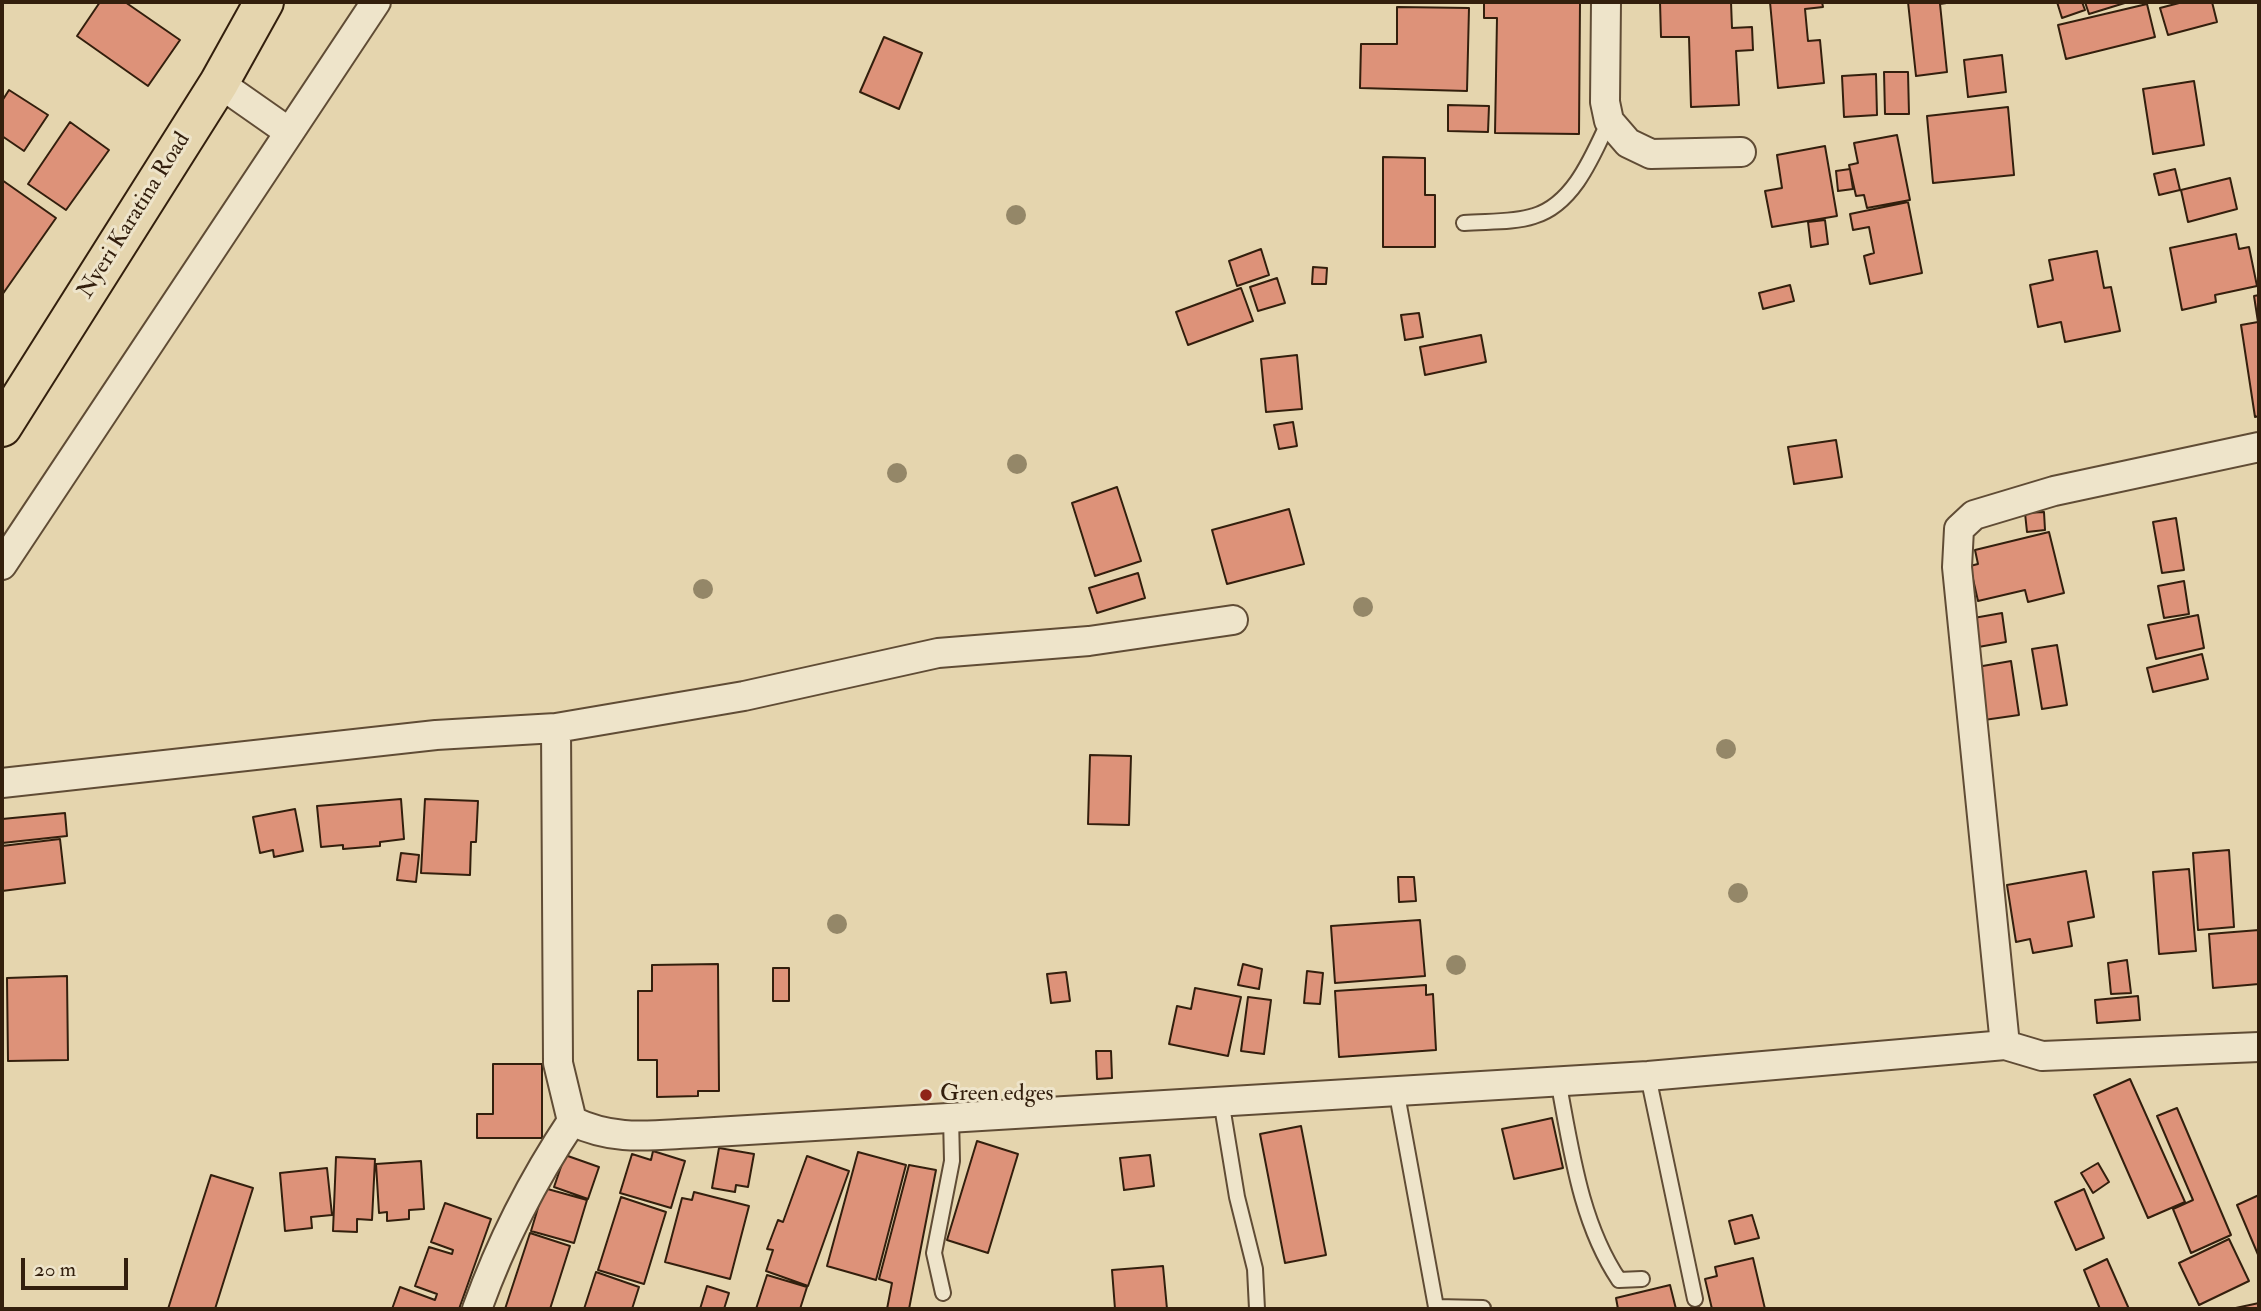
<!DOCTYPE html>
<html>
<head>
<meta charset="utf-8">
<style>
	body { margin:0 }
	#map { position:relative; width:2261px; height:1311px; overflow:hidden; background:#e5d5ae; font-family:"IM FELL Double Pica",serif }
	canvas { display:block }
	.frame { position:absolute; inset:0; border:4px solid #331f0d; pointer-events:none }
	.scale { position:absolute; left:21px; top:1258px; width:107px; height:32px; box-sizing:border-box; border:4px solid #331f0d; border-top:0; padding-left:9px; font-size:21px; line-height:24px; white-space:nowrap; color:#331f0d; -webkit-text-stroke:5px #eee4ca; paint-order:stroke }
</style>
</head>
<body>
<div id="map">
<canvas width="2261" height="1311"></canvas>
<div class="frame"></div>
<div class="scale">20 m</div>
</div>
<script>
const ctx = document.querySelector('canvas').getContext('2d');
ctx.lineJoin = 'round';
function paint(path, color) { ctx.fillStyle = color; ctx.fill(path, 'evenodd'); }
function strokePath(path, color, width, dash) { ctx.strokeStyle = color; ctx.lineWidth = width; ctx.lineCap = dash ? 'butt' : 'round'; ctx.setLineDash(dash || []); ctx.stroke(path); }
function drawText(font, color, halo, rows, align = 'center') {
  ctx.font = font + ' "IM FELL Double Pica",serif'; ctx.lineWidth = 6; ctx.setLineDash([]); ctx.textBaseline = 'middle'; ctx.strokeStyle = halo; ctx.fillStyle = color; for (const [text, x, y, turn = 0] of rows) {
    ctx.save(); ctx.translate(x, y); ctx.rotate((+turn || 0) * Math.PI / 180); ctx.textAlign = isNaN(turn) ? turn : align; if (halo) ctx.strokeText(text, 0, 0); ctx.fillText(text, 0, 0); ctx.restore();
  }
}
const building = new Path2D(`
	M100 2H125L180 40 148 86 77 36Z
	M1484 2H1580L1579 134 1495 133 1497 18H1484Z
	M1660 2H1731L1732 28 1752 27 1753 50 1736 51 1739 105 1691 107 1689 37H1661Z
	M1770 2H1822L1823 7 1805 9 1808 41 1820 40 1824 83 1778 88Z
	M1908 2H1953L1940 4 1947 72 1916 76Z
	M2057 2H2082L2085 10 2062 18Z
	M2085 2H2128L2089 14Z
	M2183 2H2212L2217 22 2168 35 2160 8Z
	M2147 4 2155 37 2066 59 2058 25Z
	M1397 7 1469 8 1467 91 1360 88 1361 44H1397Z
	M884 37 922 53 899 109 860 92Z
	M2002 55 2006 92 1968 97 1964 60Z
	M1884 72H1908L1909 114H1885Z
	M1876 74 1877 115 1844 117 1842 76Z
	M2194 81 2204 145 2153 154 2143 89Z
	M9 90 48 115 24 151 2 136V101Z
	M1448 105 1489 106 1488 132 1448 131Z
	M2008 107 2014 175 1933 183 1927 116Z
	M70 122 109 150 66 210 28 184Z
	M1897 135 1910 200 1867 208 1864 195 1856 196 1849 165 1858 163 1854 143Z
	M1825 146 1837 216 1772 227 1765 191 1782 188 1777 155Z
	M1383 157 1425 158V195H1435V247H1383Z
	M1850 169 1853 189 1838 191 1836 171Z
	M2175 169 2180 190 2159 195 2154 174Z
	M2230 178 2237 209 2188 222 2181 190Z
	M2 180 56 218 2 295Z
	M1908 202 1922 273 1870 284 1864 256 1874 253 1869 227 1853 230 1850 214Z
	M1825 220 1828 244 1811 247 1808 222Z
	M2236 234 2239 249 2249 247 2257 286 2215 295 2216 302 2182 310 2170 248Z
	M1261 249 1269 275 1237 286 1229 261Z
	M2097 251 2104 288 2111 287 2120 331 2065 342 2061 322 2038 327 2030 285 2053 280 2049 260Z
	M1313 267 1327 268 1326 284H1312Z
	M1277 278 1285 303 1258 311 1250 287Z
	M1790 285 1794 301 1763 309 1759 293Z
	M1241 288 1253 321 1188 345 1176 312Z
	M2259 295V416L2255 417 2241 325 2258 322 2254 296Z
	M1419 313 1423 337 1405 340 1401 315Z
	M1481 335 1486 362 1425 375 1420 347Z
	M1297 355 1302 409 1266 412 1261 359Z
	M1293 422 1297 446 1279 449 1274 425Z
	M1836 440 1842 477 1794 484 1788 447Z
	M1117 487 1141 561 1095 576 1072 503Z
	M1289 509 1304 564 1227 584 1212 530Z
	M2044 512 2045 530 2027 532 2025 513Z
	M2176 518 2184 570 2162 573 2153 522Z
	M2049 532 2064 593 2028 602 2025 590 1978 601 1970 566 1978 564 1975 550Z
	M1138 573 1145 598 1097 613 1089 588Z
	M2184 581 2189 614 2164 618 2158 586Z
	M2002 613 2006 642 1973 648 1968 619Z
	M2198 615 2204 648 2156 659 2148 625Z
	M2057 645 2067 705 2042 709 2032 649Z
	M2202 654 2208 679 2153 692 2147 668Z
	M2011 661 2019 715 1984 720 1977 667Z
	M1090 755 1131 756 1129 825 1088 824Z
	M401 799 404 839 380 842V846L343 849V845L321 847 317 806Z
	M425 799 478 801 476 842H471L470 875 421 873Z
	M295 809 303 851 274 857 273 850 260 853 253 817Z
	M65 813 67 836 2 843V819Z
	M60 839 65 883 2 891V846Z
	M2229 850 2234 927 2198 930 2193 853Z
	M401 853 419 855 416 882 397 880Z
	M2189 869 2196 951 2159 954 2153 872Z
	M2086 871 2094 917 2068 922 2072 946 2033 953 2030 939 2016 942 2007 885Z
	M1398 877H1414L1416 901 1399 902Z
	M1420 920 1425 976 1335 983 1331 926Z
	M2259 930V984L2213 988 2209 934Z
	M2127 960 2131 993 2111 994 2108 963Z
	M718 964 719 1091H698V1096L657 1097V1060H638V991H652V965Z
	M1243 964 1262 969 1259 989 1238 985Z
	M773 968H789V1001H773Z
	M1307 971 1323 973 1320 1004 1304 1003Z
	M1066 972 1070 1001 1051 1003 1047 974Z
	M67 976 68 1060 8 1061 7 978Z
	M1426 985V995L1433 994 1436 1050 1339 1057 1335 991Z
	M1195 988 1241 997 1228 1056 1169 1044 1177 1006 1191 1009Z
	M2138 996 2140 1020 2097 1023 2095 1000Z
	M1248 997 1271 1000 1264 1054 1241 1051Z
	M1096 1051H1111L1112 1078 1097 1079Z
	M493 1064H542V1138H477V1114H493Z
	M2130 1079 2185 1202 2148 1218 2094 1095Z
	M2177 1108 2231 1235 2191 1253 2173 1209 2193 1200 2157 1116Z
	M1552 1118 1563 1168 1514 1179 1502 1129Z
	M1301 1126 1326 1255 1285 1263 1260 1134Z
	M977 1141 1018 1154 988 1253 947 1240Z
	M719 1148 754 1154 748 1187 736 1185 735 1192 712 1188Z
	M653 1151 685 1161 671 1208 620 1193 632 1154 651 1160Z
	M858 1152 906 1165 876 1280 827 1266Z
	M565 1155 599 1167 588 1199 554 1187Z
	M1150 1155 1154 1186 1124 1190 1120 1158Z
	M807 1156 849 1171 808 1286 766 1271 773 1250 767 1249 778 1220 783 1222Z
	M336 1157 375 1159 372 1220 357 1219V1232L333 1231Z
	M421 1161 424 1209 409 1210V1219L387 1221V1212L379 1213 376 1164Z
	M2098 1163 2109 1182 2093 1193 2081 1173Z
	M909 1165 936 1170 909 1309H887L892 1283 879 1279Z
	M327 1168 332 1215 311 1217 312 1228 285 1231 280 1173Z
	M211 1175 253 1188 215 1309H168Z
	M544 1188 587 1200 574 1243 531 1231Z
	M2084 1189 2104 1238 2076 1250 2055 1202Z
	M694 1192 749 1206 730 1279 665 1262 682 1198 692 1200Z
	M2259 1195V1257L2237 1205Z
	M621 1197 666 1212 644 1284 598 1270Z
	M445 1203 491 1219 459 1309H392L400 1287 435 1300 437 1294 415 1286 429 1247 452 1254 453 1250 431 1242Z
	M1752 1215 1759 1238 1735 1244 1729 1221Z
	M530 1233 570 1246 550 1309H505Z
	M2229 1239 2249 1281 2199 1305 2179 1263Z
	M1753 1258 1765 1309H1712L1705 1279 1717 1276 1715 1267Z
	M2107 1259 2129 1309H2100L2084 1270Z
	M1163 1266 1167 1309H1115L1112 1270Z
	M596 1272 639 1287 632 1309H584Z
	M767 1275 807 1287 800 1309H756Z
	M1670 1285 1676 1309H1618L1616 1298Z
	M707 1286 729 1293 724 1309H700Z
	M2259 1303V1309H2231Z`);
paint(building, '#dd9279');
strokePath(building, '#331f0d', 2);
const service = new Path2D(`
	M1464 223C1486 221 1513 223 1534 216 1574 204 1593 155 1609 121
	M1648 1076 1695 1299
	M1558 1080C1571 1148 1580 1222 1619 1280L1642 1279
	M1396 1089 1436 1307 1483 1308
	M1221 1100 1237 1197 1255 1269 1257 1309
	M943 1293 934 1253 952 1161 951 1117`);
const minor = new Path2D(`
	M1606 2 1605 102 1609 121 1628 143 1651 154 1741 152
	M219 83 289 132
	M2 565 376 2
	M556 728 558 1063 572 1121C616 1142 651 1135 698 1133L1648 1076 2005 1045 2042 1056 2259 1047
	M2 783 436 735 556 728 744 696 938 653 1089 641 1233 620
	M2005 1045 1957 567 1959 529 1974 515 2054 491 2259 447
	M477 1309C501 1242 532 1181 572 1121`);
const trunk = new Path2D(`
	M2 427 219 83 264 2`);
strokePath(service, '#604c35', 18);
strokePath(minor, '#604c35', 32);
strokePath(trunk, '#331f0d', 42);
strokePath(service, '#eee4ca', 14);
strokePath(minor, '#eee4ca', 28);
strokePath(trunk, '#e5d5ae', 38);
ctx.fillStyle = '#948768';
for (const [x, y] of [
	[1016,215],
	[1017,464],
	[897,473],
	[703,589],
	[1363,607],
	[1726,749],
	[1738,893],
	[837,924],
	[1456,965]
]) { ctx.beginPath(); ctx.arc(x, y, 10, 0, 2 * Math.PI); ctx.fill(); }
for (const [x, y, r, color] of [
	[926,1095,7,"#8f2418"]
]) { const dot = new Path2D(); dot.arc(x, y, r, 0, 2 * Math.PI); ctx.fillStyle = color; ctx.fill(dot); strokePath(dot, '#eee4ca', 2.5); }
drawText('23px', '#331f0d', '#eee4ca', [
	["Nyeri Karatina Road",135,216,-58]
]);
drawText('23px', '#331f0d', '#eee4ca', [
	["Green edges",940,1095]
], 'left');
</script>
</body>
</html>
